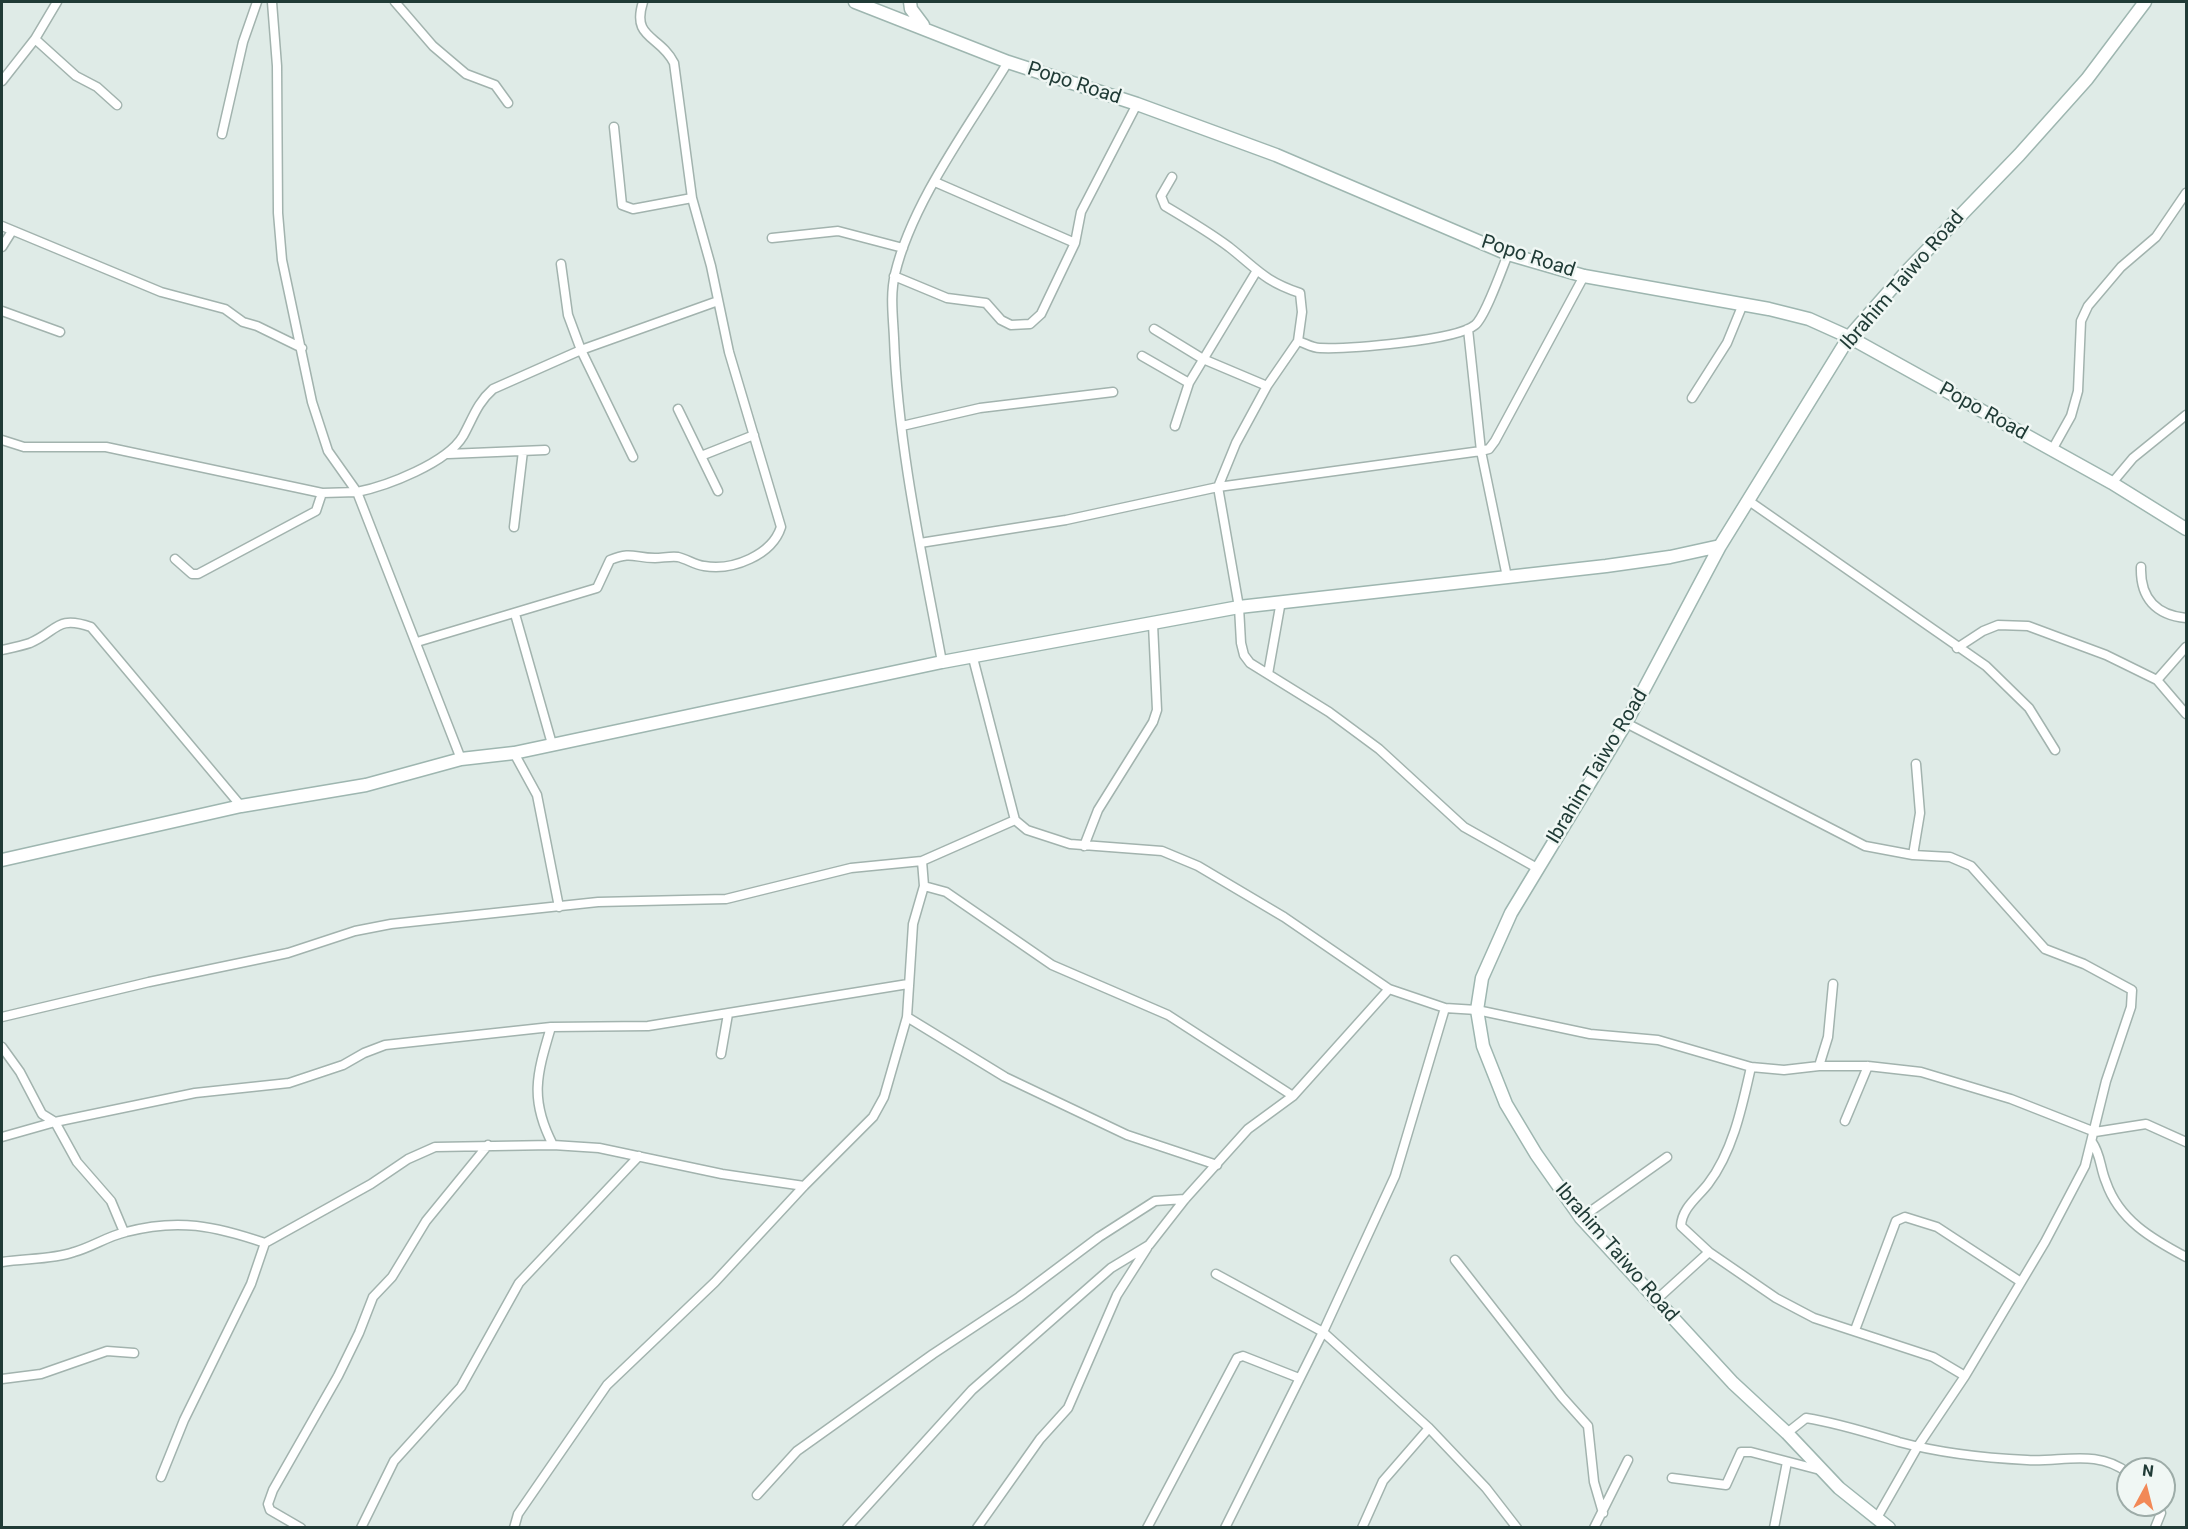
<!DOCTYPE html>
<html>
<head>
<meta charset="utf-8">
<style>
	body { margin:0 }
	#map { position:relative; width:2188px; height:1529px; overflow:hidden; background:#dfebe7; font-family:Roboto,sans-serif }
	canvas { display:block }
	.frame { position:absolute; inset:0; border:3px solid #203b36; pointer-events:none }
	.north { position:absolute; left:2116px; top:1457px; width:60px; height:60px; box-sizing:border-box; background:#f0f7f4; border:2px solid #9daca8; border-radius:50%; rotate:7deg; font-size:16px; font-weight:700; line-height:24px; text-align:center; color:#203b36 }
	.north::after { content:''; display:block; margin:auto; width:21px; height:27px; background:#f28957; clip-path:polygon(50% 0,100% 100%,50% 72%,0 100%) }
</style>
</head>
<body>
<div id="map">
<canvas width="2188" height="1529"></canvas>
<div class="frame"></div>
<div class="north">N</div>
</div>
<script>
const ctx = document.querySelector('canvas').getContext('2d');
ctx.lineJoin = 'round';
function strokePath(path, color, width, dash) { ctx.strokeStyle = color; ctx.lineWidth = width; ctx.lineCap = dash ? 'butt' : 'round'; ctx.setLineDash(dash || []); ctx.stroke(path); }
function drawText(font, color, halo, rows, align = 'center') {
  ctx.font = font + ' Roboto,sans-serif'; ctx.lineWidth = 5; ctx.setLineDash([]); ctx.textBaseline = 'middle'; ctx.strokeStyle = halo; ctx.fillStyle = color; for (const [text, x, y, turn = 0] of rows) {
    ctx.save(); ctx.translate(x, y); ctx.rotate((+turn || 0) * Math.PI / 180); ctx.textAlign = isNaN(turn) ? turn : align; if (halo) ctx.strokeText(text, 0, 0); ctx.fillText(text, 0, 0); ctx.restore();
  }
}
const minor = new Path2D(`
	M272 2 277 66 278 213 282 260 312 402 328 451 357 492C387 486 447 463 463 436 473 418 477 403 493 389L581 350 718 301
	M395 2 433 46 466 74 495 85 508 103
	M35 39 76 76 97 87 117 105
	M2 81 35 39 57 2
	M614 127 622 205 633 209 692 198
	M222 134 243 42 257 2
	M1172 177 1161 196 1165 206C1187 219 1209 232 1229 247 1257 269 1264 281 1300 293L1302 312 1298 341 1267 386 1236 443 1218 487 1239 607 1241 643 1244 655 1250 663 1329 712 1379 749 1464 827 1537 868
	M935 182 1075 243
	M2 226 161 292 225 309 243 322 257 326 302 348
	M772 238 838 231 903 248
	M2 247 12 231
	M561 264 568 315 581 350 633 457
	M894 276 947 298 986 303 1001 320 1011 325 1030 324 1041 314 1075 243 1081 212 1137 104
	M2 311 60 332
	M1154 329 1203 359 1267 386
	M1298 341C1305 343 1312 348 1320 348 1347 349 1456 341 1475 325 1485 317 1502 269 1508 254
	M1142 356 1189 383
	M1692 398 1727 343 1743 304
	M678 409 718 491
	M902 426 980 408 1113 392
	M1175 426 1189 383 1256 272
	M2 440 24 447H106L322 493 357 492 461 759
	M2052 450 2071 416 2078 391 2081 321 2088 306 2121 267 2156 237 2186 193
	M448 454 545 450
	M701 456 754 435
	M2112 483 2133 458 2186 415
	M1749 501 1986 666 2029 708 2055 750
	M514 527 523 451
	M920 543 1066 520 1218 487 1481 451 1468 329
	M175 559 192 574H198L316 511 322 493
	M2141 567C2140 598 2156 615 2186 618
	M1507 577 1481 451 1489 449 1495 441 1584 276
	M515 614 552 744
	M417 642 597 588 610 560C632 551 634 558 655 558 662 558 671 556 678 557 687 559 695 565 704 566 733 571 772 555 781 527L729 352 711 266 692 198 674 63C660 35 631 39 643 2
	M1957 648 1983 631 1998 625 2028 626 2106 655 2157 680 2186 647
	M2 650C11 648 21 646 30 643 58 631 56 615 91 627L241 806
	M973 658 1015 820 1027 830 1070 844 1162 851 1198 866 1284 917 1389 989 1445 1008 1477 1010 1590 1034 1658 1040 1751 1067 1784 1070 1819 1066H1868L1921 1072 2011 1099 2095 1132 2146 1124 2186 1142
	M942 662C922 555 898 446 894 338 893 316 890 295 895 274 912 202 970 125 1008 62
	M1268 674 1281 601
	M2157 680 2186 714
	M1626 723 1865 846 1913 855 1950 857 1971 866 2045 949 2084 964 2132 990 2131 1007 2106 1081 2085 1166 2045 1242 1965 1376 1918 1446 1878 1516
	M514 753 537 795 559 907
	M1084 846 1098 810 1153 722 1157 710 1153 624
	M1913 855 1920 813 1916 764
	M924 886 946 892 1052 965 1168 1015 1293 1096
	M2 1017 149 982 288 953 355 931 391 924 598 902 726 899 851 868 922 861 1015 820
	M907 1017 1005 1077 1127 1135 1217 1165
	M551 1027C537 1074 529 1099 553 1145
	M2 1047 20 1072 42 1114 55 1122 77 1162 111 1201 124 1232
	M721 1054 728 1014
	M1819 1066 1828 1037 1833 984
	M1845 1121 1868 1066
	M2 1137 55 1122 195 1093 289 1083 343 1065 364 1053 385 1045 551 1027 648 1026 908 984
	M2092 1142C2101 1155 2100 1168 2106 1182 2119 1220 2152 1239 2186 1257
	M1581 1218 1667 1157
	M1709 1252 1681 1226C1682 1208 1697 1198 1708 1184 1733 1151 1742 1107 1751 1067
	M1455 1260 1562 1397 1588 1426 1594 1482 1603 1513
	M2 1262C25 1258 51 1260 74 1252 92 1247 108 1236 126 1232 178 1218 215 1226 265 1243L371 1184 408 1159 435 1147 553 1145 599 1148 722 1174 804 1186
	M1216 1274 1323 1332 1429 1428 1486 1488 1517 1528
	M1655 1301 1709 1252 1776 1298 1814 1318 1933 1357 1965 1376
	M1855 1330 1896 1221 1905 1217 1937 1227 2021 1282
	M2 1379 41 1374 107 1351 134 1353
	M1787 1433 1806 1418C1838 1423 1869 1433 1899 1442 1940 1453 1984 1458 2027 1460 2063 1462 2098 1449 2128 1473
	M161 1477 184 1420 251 1284 265 1243
	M1672 1478 1726 1485 1741 1452H1751L1820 1470
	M757 1495 797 1451 933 1354 1019 1297 1099 1237 1155 1201 1185 1199
	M301 1528 270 1510 268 1504 273 1490 338 1376 359 1333 373 1297 392 1277 426 1221 488 1145
	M361 1528 394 1461 461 1387 519 1283 639 1156
	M514 1528 518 1514 607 1385 715 1282 804 1186 873 1117 884 1097 907 1017 913 924 924 886 922 861
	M847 1528 972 1390 1111 1268 1149 1245 1185 1199 1248 1129 1293 1096 1389 989
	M977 1528 1040 1439 1068 1408 1117 1295 1147 1248
	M1147 1528 1237 1358 1243 1356 1299 1378
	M1225 1528 1323 1332 1395 1176 1445 1008
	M1362 1528 1383 1481 1429 1428
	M1594 1528 1628 1460
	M1774 1528 1787 1462
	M2155 1528 2161 1513 2157 1505`);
const secondary = new Path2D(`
	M855 2 1008 62 1137 104 1276 155 1508 254 1584 276 1769 309 1809 319 1849 337 2112 483 2186 529
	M910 2 911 9 923 25
	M2 860 241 806 366 785 461 759 514 753 942 662 1239 607 1606 566 1670 557 1720 546
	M1889 1528 1839 1488 1787 1433 1733 1383 1581 1218 1536 1154 1506 1104 1483 1046 1477 1010 1482 978 1511 913 1626 723 1720 546 1849 337 1907 271 2019 155 2087 79 2145 2`);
strokePath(minor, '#a2b3ae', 11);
strokePath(secondary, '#9eb6b0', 15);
strokePath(minor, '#fff', 8);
strokePath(secondary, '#fff', 12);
drawText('20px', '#203b36', '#f0f7f4', [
	["Popo Road",1074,84,18],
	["Popo Road",1528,257,18],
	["Ibrahim Taiwo Road",1903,281,-49],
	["Popo Road",1983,412,29],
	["Ibrahim Taiwo Road",1598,767,-59],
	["Ibrahim Taiwo Road",1616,1253,49]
]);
</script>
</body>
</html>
